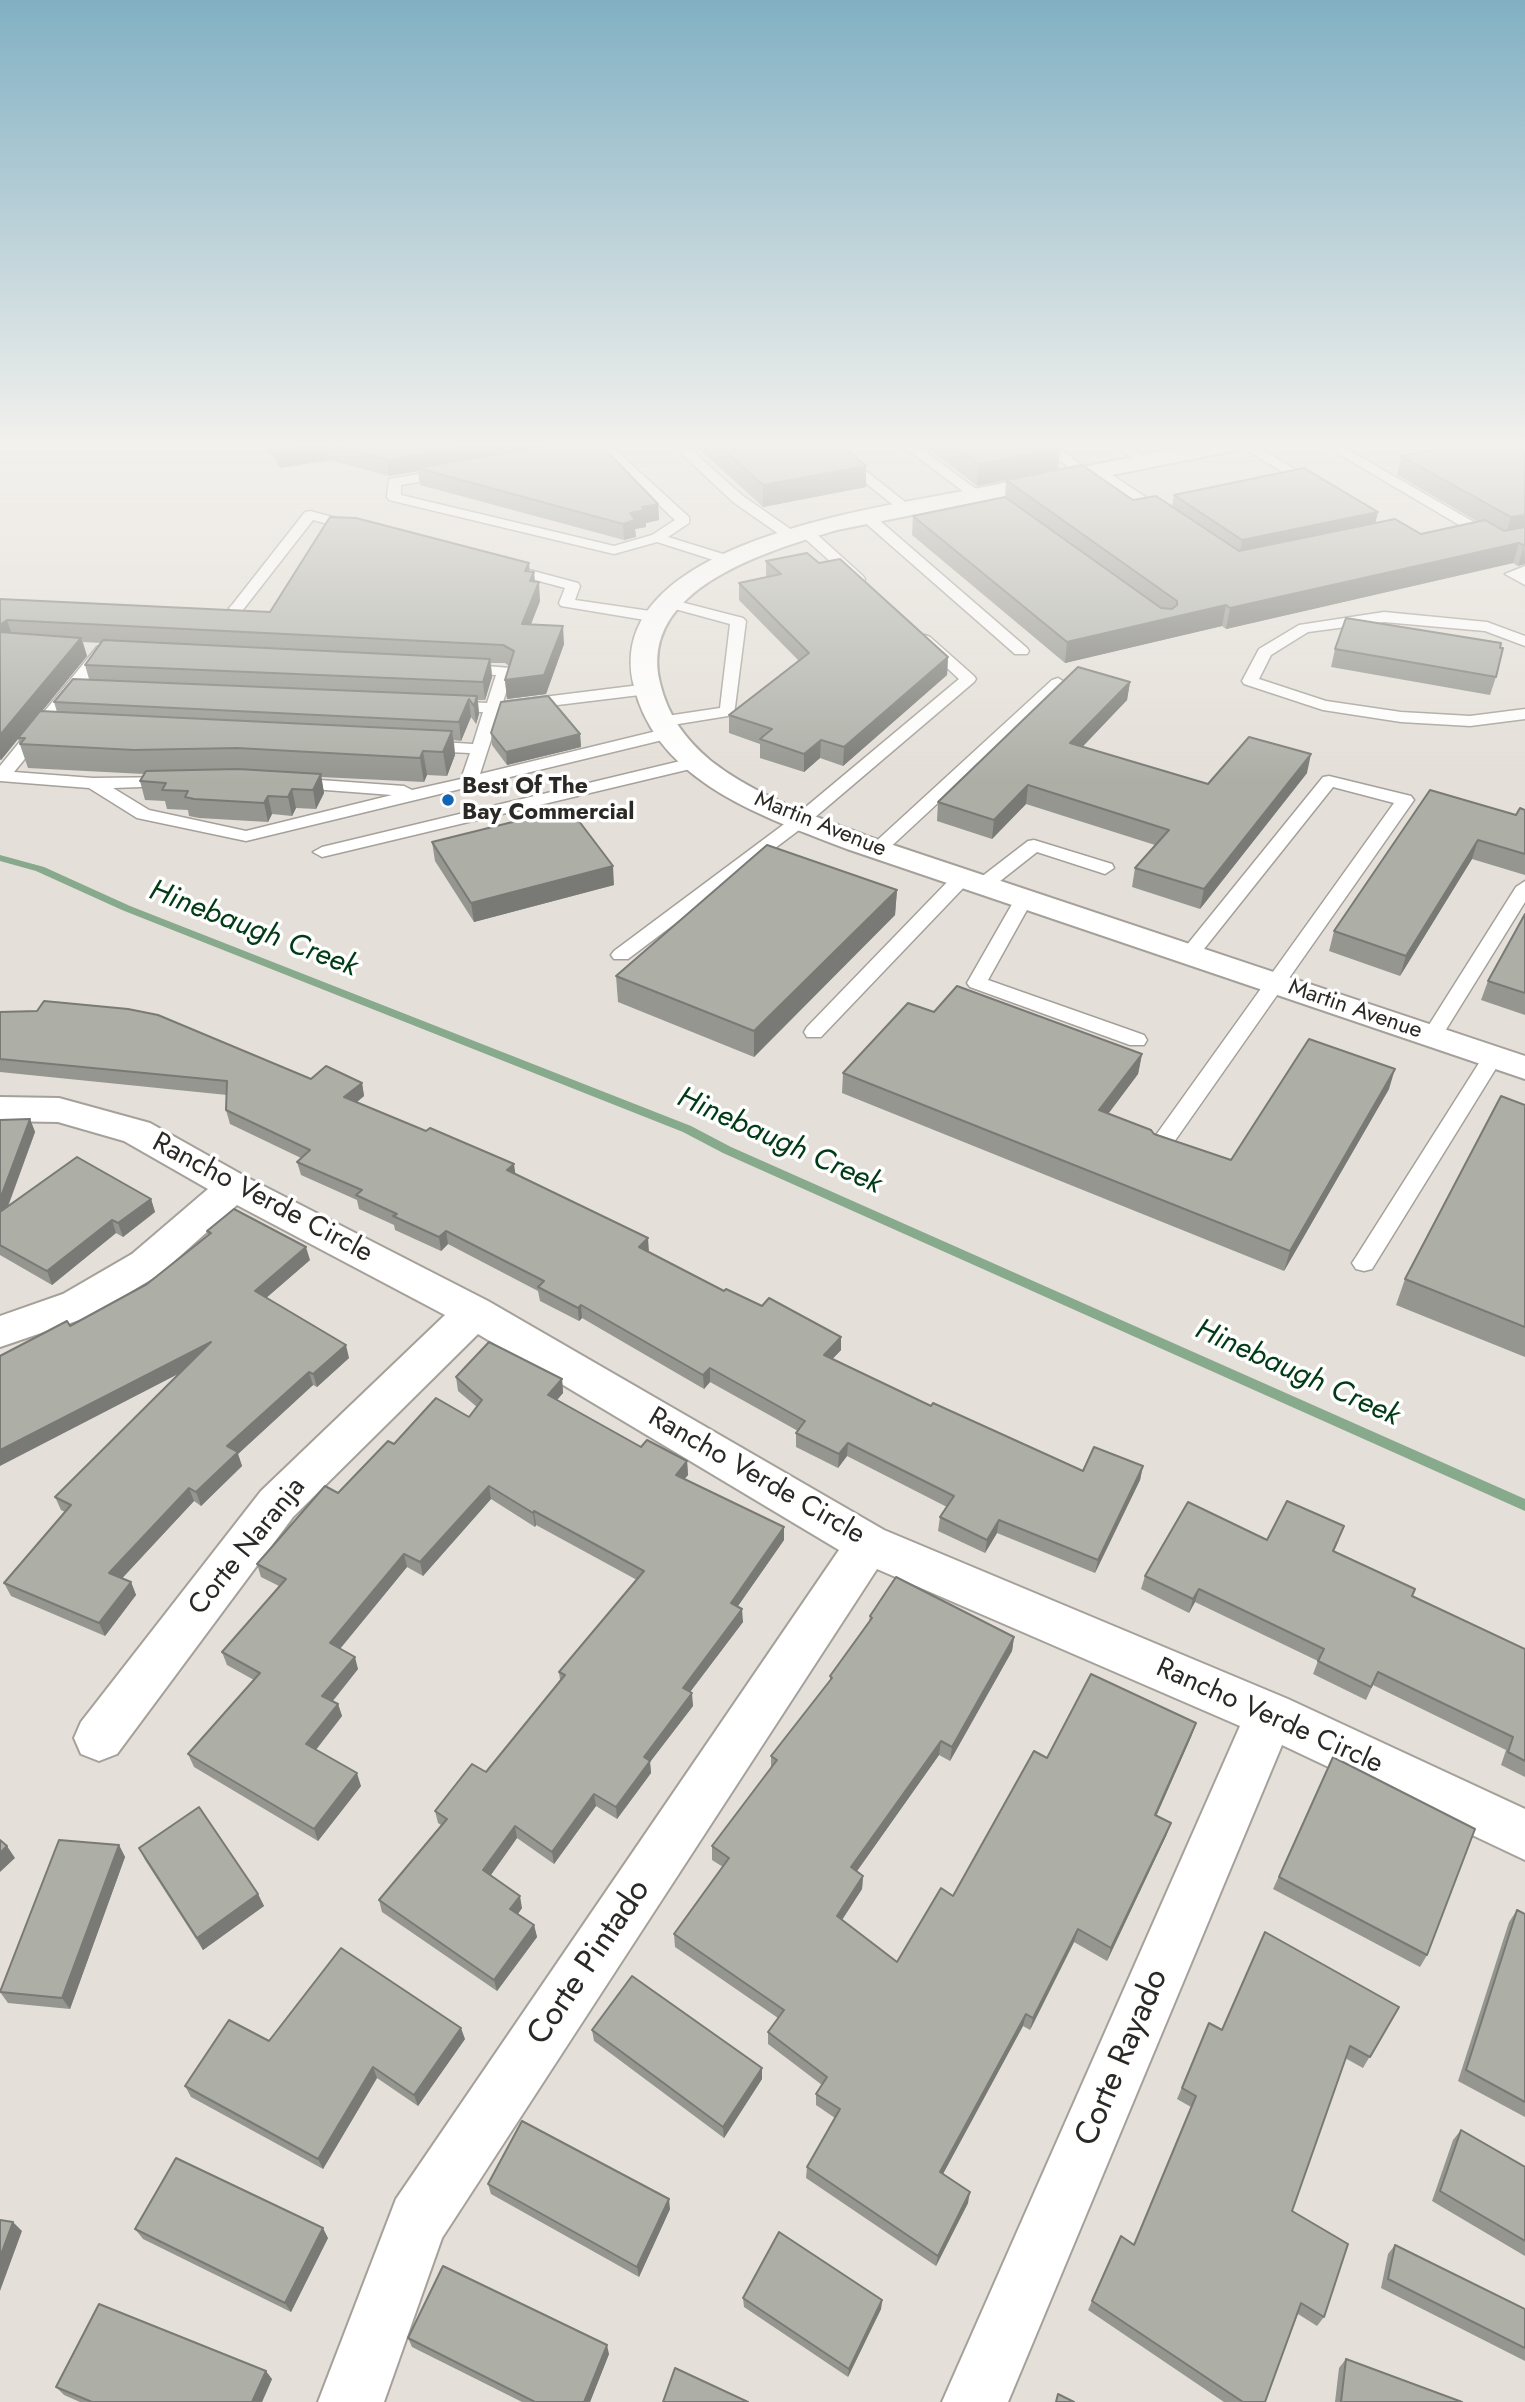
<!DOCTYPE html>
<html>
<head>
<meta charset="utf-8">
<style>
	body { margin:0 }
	canvas { display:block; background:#e4dfd8 }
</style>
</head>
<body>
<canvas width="1525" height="2402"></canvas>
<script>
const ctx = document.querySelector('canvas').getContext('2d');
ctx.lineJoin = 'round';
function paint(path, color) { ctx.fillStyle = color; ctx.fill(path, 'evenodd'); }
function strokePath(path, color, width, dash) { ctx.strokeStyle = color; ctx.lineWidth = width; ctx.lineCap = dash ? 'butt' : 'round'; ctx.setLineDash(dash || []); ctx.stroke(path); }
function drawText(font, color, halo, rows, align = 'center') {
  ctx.font = font + ' Jost,sans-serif'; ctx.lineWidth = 7; ctx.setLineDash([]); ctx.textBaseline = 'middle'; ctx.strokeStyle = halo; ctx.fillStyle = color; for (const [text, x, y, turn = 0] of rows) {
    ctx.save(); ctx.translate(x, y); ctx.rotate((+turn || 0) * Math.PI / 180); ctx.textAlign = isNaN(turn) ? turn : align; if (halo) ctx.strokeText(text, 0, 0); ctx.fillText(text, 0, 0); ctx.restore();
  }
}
paint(new Path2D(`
	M0 855 44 867 130 906 691 1126 731 1147 1525 1499V1511L723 1153 683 1132 122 910 36 871 0 861Z`), '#87a98c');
const service = new Path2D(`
	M596 444H609L689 517V523L668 537 736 558 738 561 736 564H726L657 542 614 554 389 500 387 497 389 479 448 469 455 473 453 476 401 485V495L614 546 652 535 675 520 601 451 571 456 565 452 571 448Z
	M671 444H685L743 496 796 533V539H786L733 502Z
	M817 444H832L914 509 907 513 902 512Z
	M900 444H915L984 495 982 498H972Z
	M1039 444H1054L1093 474 1091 477H1081Z
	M1113 444H1128L1153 462 1151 465H1141Z
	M1237 444H1253L1301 473 1294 477 1289 476Z
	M1322 444H1338L1505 540 1525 536V544L1498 548Z
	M1100 467 1171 514V520H1161L1095 474V468Z
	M310 511 363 525 365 528 358 532 313 520 242 611H232L229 608 232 605 305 512Z
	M867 513 872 514 1027 648 1029 651 1027 654H1015L862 520V514Z
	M806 528 811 529 863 576 865 579 863 582H853L801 535 799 532Z
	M507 564 578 583 580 586 575 600 657 612 665 617 657 622 561 606 559 603 565 588 502 571 500 568 502 565Z
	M1525 566V585L1505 574Z
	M669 599 743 618 746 621 734 715 660 727 652 722 660 717 720 708 730 624 664 606 662 603 664 600Z
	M1384 612 1487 622 1525 636V646L1485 631 1384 622 1308 632 1271 655 1259 679 1326 701 1401 712 1470 716 1525 709V719L1470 726 1401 722 1323 710 1244 684 1242 681 1259 649 1299 625Z
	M925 635 930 637 974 676 976 679 974 682 807 824 628 959H614L611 955 614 951 795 816 959 679 920 643 917 640 920 637Z
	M103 645 116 651 107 655 85 684 95 686 97 689 95 692 78 694 14 772 93 778 176 777 179 781 170 786 113 788 149 810 246 831 392 795 286 787 283 783 286 779 292 778 404 786 412 790 461 779 470 753 425 751 417 746 425 741 473 744 483 712 449 711 441 706 449 701 487 703 496 675 455 672 453 669 461 664 511 668 513 671 503 702 648 684 656 689 648 694 500 712 480 774 669 728 677 733 675 737 246 841 137 818 89 788 0 781V766L97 647Z
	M1058 678 1066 683 1064 686 884 853H872L869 849 872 845 1052 680Z
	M697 757 703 758 706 762 703 766 322 857 313 852 322 847Z
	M1329 776 1411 796 1414 800 1167 1152 1159 1154 1151 1152 1148 1147 1151 1142 1394 803 1333 787 1196 959H1182L1179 955 1182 951 1323 777Z
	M1034 840 1112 864 1114 868 1105 874 1037 852 990 889H976L974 885 976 881 1028 841Z
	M962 872 971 878 969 882 821 1037H807L804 1032 807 1027 955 874Z
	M1525 881V902L1442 1036 1439 1041H1425L1422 1036 1516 887Z
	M1024 893 1033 899 988 980 1144 1035 1147 1040 1144 1045H1130L970 987 967 983 1015 899Z
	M1493 1050 1500 1052 1503 1057 1372 1269 1364 1271 1356 1269 1352 1263 1356 1257 1486 1052Z`);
const minor = new Path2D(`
	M1197 444H1243L1240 449 1232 451 837 530C768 551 637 588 660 683 668 716 685 739 711 761 757 797 815 816 869 837L1525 1056V1079L847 849C765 817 657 783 634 686 599 542 880 508 974 489 1048 474 1123 459 1197 444Z
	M1494 444H1525V455L1497 449Z
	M0 1097 59 1098 150 1123 248 1178 488 1301 884 1530 1288 1699 1525 1809V1860L1282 1745 1008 2402H942L1240 1726 877 1569 442 2238 384 2402H318L396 2199 839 1550 478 1334 293 1517 117 1754 99 1761 81 1754 74 1738 81 1722 261 1491 445 1315 237 1205 160 1274 91 1316 0 1347V1316L63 1294 132 1254 208 1189 124 1141 58 1122 0 1121Z`);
strokePath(service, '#a5a19a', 3);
strokePath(minor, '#a5a19a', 4);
paint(service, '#fff');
paint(minor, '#fff');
paint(new Path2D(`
	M264 444H600L658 504 659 520 646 523V527L635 529 636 537 624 540 420 485 418 471 389 476 329 460 280 468Z
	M694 444H840L866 466V487L763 507Z
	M923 444H1055L1060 448 1058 469 1133 500 1172 507 1174 495 1375 523 1421 534 1478 522 1397 475 1401 456 1525 450V564L1518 566 1513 563 1226 629 1222 626 1065 663 912 535 913 516 1005 498 1006 480 977 486Z
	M766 561 819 563 948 657 947 675 843 766 820 758 804 772 760 758V744L729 733V715L799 661 739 600V583L766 577Z
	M529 571 535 582 540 601 531 624 564 644 546 694 507 699 505 680 509 666 505 663H491L492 677 485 700H478L479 714 476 724 471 717 461 741 454 740 455 755 447 776 427 775 424 782 321 777 324 793 316 809 296 808 292 816 272 814 268 822 199 818 189 816 188 810 167 809 165 801 145 800 140 781 144 774 28 768 18 739 1 760H0V599L270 612ZM83 642 101 643 85 665 89 679 54 702 57 712 42 711 87 656Z
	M1335 649 1496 677 1490 695 1331 667Z
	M1130 682 1127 700 1082 747 1208 784 1307 773 1200 909 1132 887 1135 868 1155 845 1026 804 992 839 937 821 938 802Z
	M491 733 580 734 581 747 507 765 492 745Z
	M1525 810V875L1472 859 1400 976 1329 951 1334 931 1516 815Z
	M432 842 614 885 474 922 435 861Z
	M897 890 895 915 754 1057 618 1002 616 976Z
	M1525 914V1015L1481 1000 1488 981Z
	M0 1012 311 1079 362 1083 364 1096 357 1102 515 1174 649 1252 724 1291 841 1337V1350L832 1359 931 1406 1083 1471 1143 1466 1140 1480 1095 1573 997 1533 985 1553 938 1531 940 1517 947 1507 847 1456 838 1468 796 1447V1433L798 1431 710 1382 704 1389 582 1318 579 1321 540 1301 538 1291 448 1244 441 1251 395 1230 394 1225 359 1209 357 1200 301 1175 297 1162 301 1158 230 1124 226 1110 227 1095 0 1072Z
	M934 1012 1142 1054 1138 1074 1108 1114 1154 1134 1231 1160 1389 1089 1284 1271 842 1093 843 1073Z
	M1525 1105V1357L1396 1305 1405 1279Z
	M30 1119 35 1132 8 1207 151 1199 155 1212 123 1237 116 1233 52 1285 0 1255V1120Z
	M207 1231 310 1260 266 1298 349 1358 317 1387 313 1385 238 1454 242 1466 201 1506 194 1501 122 1578 131 1582 136 1595 105 1636 11 1596 4 1583 65 1512 61 1510 55 1497 178 1374 70 1326 147 1284 208 1235Z
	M456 1377 562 1379 563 1393 557 1400 641 1447 687 1461 688 1475 684 1479 784 1527V1540L738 1606 743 1622 690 1692 693 1706 650 1762 651 1773 617 1819 596 1806 554 1864 517 1838 490 1876 522 1908 518 1914 534 1925 537 1937 497 1991 382 1912 379 1900 441 1825 438 1823 435 1811 486 1772 560 1680 559 1672 637 1580 536 1525 535 1527 491 1499 423 1576 407 1567 340 1649 358 1669 333 1701 338 1704 342 1716 316 1750 361 1786 318 1841 194 1767 188 1754 254 1680 227 1665 222 1652 279 1586 261 1577 257 1564 394 1444 469 1417 477 1407 458 1391Z
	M1267 1540H1339L1334 1551 1412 1596 1525 1649V1777L1501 1765 1506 1750 1373 1685 1366 1700 1313 1674 1318 1661 1195 1602 1189 1613 1141 1589 1145 1576Z
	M870 1616 1014 1637 1012 1651 950 1761 939 1755 857 1871 863 1876 862 1889 842 1920 897 1962 953 1896 1047 1758 1196 1723 1191 1737 1156 1816 1171 1823 1166 1836 1107 1961 1074 1942 1030 2030 1023 2026 943 2174 968 2203 936 2266 806 2178 807 2167 835 2118 816 2105V2094L822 2085 768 2044V2032L778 2018 675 1947 674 1934 723 1867 712 1860V1846L771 1768V1756L830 1681V1676L869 1621Z
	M1333 1757 1427 1955 1420 1967 1273 1889Z
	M119 1845 125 1857 70 2009 8 2003 0 1992V1990Z
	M139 1848 258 1894 264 1906 203 1950 145 1860Z
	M1517 1910 1525 1914V2117L1458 2081 1509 1922Z
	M1399 2007 1363 2068 1345 2058 1292 2211 1324 2317 1317 2326 1298 2314 1265 2402H1224L1088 2310 1121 2236 1134 2244 1191 2107 1177 2099 1209 2023 1222 2030Z
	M592 2030 762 2079 724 2138 594 2041Z
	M465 2039 418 2106 377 2078 323 2169 191 2097 185 2086 269 2041Z
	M1461 2130 1525 2167V2256L1432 2201 1453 2140Z
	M488 2184 670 2209 639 2277 491 2194Z
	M135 2229 328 2238 291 2312 143 2239Z
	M1395 2245 1525 2309V2361L1381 2288 1388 2254Z
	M743 2298 882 2300 881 2309 848 2377 744 2307Z
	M408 2338 609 2354 590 2402H522L412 2347Z
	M1346 2359 1462 2402H1335L1339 2368Z
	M272 2379 262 2402H80L64 2395 56 2387Z`), '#959690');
paint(new Path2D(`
	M321 444H326L329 460 280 468 277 452Z
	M481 444H579L417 468 418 471 389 476 387 460Z
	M1060 448 1058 469 977 486 979 464Z
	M866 466V487L763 507V485Z
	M658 504 659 520 646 523V527L635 529 636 537 624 540 623 524 630 513 642 507Z
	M1378 512 1374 529 1239 557 1242 540Z
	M1525 515V534L1505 537 1511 517Z
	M1519 543 1513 563 1226 629 1230 608Z
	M1524 546 1525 564 1518 566Z
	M529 563 530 581 534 572 536 590 539 582 540 601 524 642 522 624 525 571Z
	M1226 605 1222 626 1065 663 1067 642Z
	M7 620 13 638H0V625Z
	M563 626 564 644 546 694 507 699 505 680Z
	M81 638 87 656 20 738H18V739L1 760 0 757V735Z
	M948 657 947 675 843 766 844 747Z
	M490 659 492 677 485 700 483 682Z
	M1130 682 1127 700 1068 762 1070 743Z
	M477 696 479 714 476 724 474 706Z
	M469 699 471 717 461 741 459 722Z
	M452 731 455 755 447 776 443 752Z
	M580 734 581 747 507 765 506 752Z
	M821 740 820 758 804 772V754Z
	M423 751 427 775 424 782 420 758Z
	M1311 754 1307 773 1200 909 1204 889Z
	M321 774 324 793 316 809 313 790Z
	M1028 785 1026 804 992 839 994 820Z
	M292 789 296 808 292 816 288 797Z
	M268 796 272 814 268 822 264 803Z
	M1478 840 1472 859 1400 976 1406 956Z
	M613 866 614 885 474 922 471 903Z
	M897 890 895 915 754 1057V1031Z
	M1142 1054 1138 1074 1096 1130 1099 1110Z
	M1395 1069 1389 1089 1284 1271 1290 1251Z
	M362 1083 364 1096 347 1110 344 1097Z
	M30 1119 35 1132 0 1227V1199Z
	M514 1164 516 1178 507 1170Z
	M151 1199 155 1212 123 1237 118 1223Z
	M112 1220 116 1233 52 1285 47 1271Z
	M446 1231 448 1244 441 1251 439 1237Z
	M648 1238 649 1252 639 1247Z
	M306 1247 310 1260 258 1305 255 1291Z
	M581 1305 582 1318 579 1321 578 1308Z
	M841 1337V1350L823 1369 824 1355Z
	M211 1342 215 1355 0 1466V1450Z
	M346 1345 349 1358 317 1387 313 1374Z
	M710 1368V1382L704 1389 703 1375Z
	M309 1372 313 1385 238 1454 242 1466 201 1506 196 1492 227 1446Z
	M562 1379 563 1393 549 1409 548 1395Z
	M848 1443 847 1456 838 1468 839 1454Z
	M687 1461 688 1475 677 1488 676 1475Z
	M1143 1466 1140 1480 1095 1573 1098 1560Z
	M489 1486 491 1499 423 1576 420 1562Z
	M189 1488 194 1501 115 1586 109 1573Z
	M534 1511 536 1525 535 1527 533 1513Z
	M999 1520 997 1533 985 1553 987 1540Z
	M784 1527V1540L731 1616V1603Z
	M404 1554 407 1567 334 1656 330 1643Z
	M131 1582 136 1595 105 1636 99 1623Z
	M1199 1589 1195 1602 1189 1613 1193 1599Z
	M742 1609 743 1622 684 1700 683 1688Z
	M1014 1637 1012 1651 950 1761 952 1747Z
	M355 1657 358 1669 326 1709 322 1696Z
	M692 1693 693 1706 650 1762 651 1773 617 1819 616 1807 644 1757Z
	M338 1704 342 1716 310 1757 306 1744Z
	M1196 1723 1191 1737 1151 1828 1155 1815Z
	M941 1741 939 1755 850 1881 851 1867Z
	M357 1773 361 1786 318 1841 314 1829Z
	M594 1794 596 1806 554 1864 552 1852Z
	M1171 1823 1166 1836 1107 1961 1111 1948Z
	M515 1826 517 1838 486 1882 483 1870Z
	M119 1845 125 1857 70 2009 62 1998Z
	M7 1846 15 1858 0 1872V1853Z
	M863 1876 862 1889 836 1929 837 1916Z
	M258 1894 264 1906 203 1950 197 1938Z
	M520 1896 522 1908 513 1921 510 1909Z
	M534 1925 537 1937 497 1991 494 1980Z
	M1078 1929 1074 1942 1030 2030 1033 2018Z
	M1026 2014 1023 2026 938 2183 940 2172Z
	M461 2028 465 2039 418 2106 414 2095Z
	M373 2067 377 2078 323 2169 318 2159Z
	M762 2068V2079L724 2138 723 2127Z
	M970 2192 968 2203 936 2266 938 2256Z
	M669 2199 670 2209 639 2277 637 2267Z
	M13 2222 22 2231 0 2291V2257Z
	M323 2228 328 2238 291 2312 285 2303Z
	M882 2300 881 2309 848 2377 849 2369Z
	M607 2345 609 2354 590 2402H584Z
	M266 2371 272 2379 262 2402H252Z`), '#797a75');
const building = new Path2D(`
	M272 444H321L277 452Z
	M329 444H481L387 460Z
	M560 444H600L658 504 642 507 645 510 630 513 635 520 623 524 417 468Z
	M717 444H840L866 466 763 485Z
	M952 444H1055L1060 448 979 464Z
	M1458 444H1481L1525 450V515L1511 517 1401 456Z
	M1082 465 1133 500 1156 496 1239 551 1395 519 1421 534 1485 520 1504 531 1525 527V546L1519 543 1230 608 1226 605 1067 642 913 516 1005 497 1161 608 1172 609 1177 605V601L1006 480Z
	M1304 468 1378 512 1242 540 1174 495Z
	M330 517 356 518 529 563 525 571 534 572 530 581 539 582 522 624 563 626 544 675 505 680 514 651 503 645 7 620 0 625V599L270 612Z
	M807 553 819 563 840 559 948 657 844 747 821 740 804 754 760 739 772 729 729 715 809 653 739 583 781 574 766 561Z
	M1346 618 1501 643 1500 648H1503L1496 677 1335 649Z
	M0 632 81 638 0 735Z
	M103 640 490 659 483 682 85 665Z
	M1078 667 1130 682 1070 743 1208 784 1249 737 1311 754 1204 889 1135 868 1169 830 1028 785 994 820 938 802Z
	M73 679 477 696 474 706 469 699 459 722 54 702Z
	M548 696 580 734 506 752 491 733 501 702Z
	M40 711 452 731 443 752 423 751 420 758 237 748 134 750 20 744 25 738H18Z
	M238 769 321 774 313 790 292 789 288 797 268 796 264 803 194 799 185 797 188 791 162 790 166 783 140 781 146 771Z
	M1430 790 1516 815 1520 808 1525 810V854L1478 840 1406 956 1334 931Z
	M569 808 613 866 471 903 432 842Z
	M767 845 897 890 754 1031 616 976Z
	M1525 914V993L1488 981Z
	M957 986 1142 1054 1099 1110 1151 1130 1154 1134 1231 1160 1309 1039 1395 1069 1290 1251 843 1073 908 1003 934 1012Z
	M44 1001 128 1009 158 1015 311 1079 326 1066 362 1083 344 1097 426 1131 430 1128 514 1164 507 1170 648 1238 639 1247 724 1291 726 1289 762 1306 769 1298 841 1337 824 1355 931 1406 933 1403 1083 1471 1094 1447 1143 1466 1098 1560 999 1520 987 1540 940 1517 954 1496 848 1443 839 1454 796 1433 805 1421 710 1368 703 1375 581 1305 578 1308 538 1287 544 1281 446 1231 439 1237 393 1216 397 1214 356 1195 362 1190 297 1162 310 1150 226 1110 227 1081 0 1059V1012L37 1011Z
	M1501 1096 1525 1105V1327L1405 1279Z
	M30 1119 0 1199V1120Z
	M77 1157 151 1199 118 1223 112 1220 47 1271 0 1245V1212Z
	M234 1209 306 1247 255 1291 346 1345 313 1374 309 1372 227 1446 238 1452 196 1492 189 1488 109 1573 131 1582 99 1623 4 1583 71 1505 55 1497 211 1342 0 1450V1356L67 1321 70 1326 147 1284 211 1233 207 1231Z
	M489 1342 562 1379 548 1395 641 1447 647 1440 687 1461 676 1475 784 1527 731 1603 742 1609 683 1688 692 1693 644 1757 650 1761 616 1807 594 1794 552 1852 515 1826 483 1870 520 1896 510 1909 534 1925 494 1980 379 1900 447 1819 435 1811 472 1764 486 1772 565 1675 559 1672 644 1571 534 1511 533 1513 489 1486 420 1562 404 1554 330 1643 355 1657 322 1696 338 1704 306 1744 357 1773 314 1829 188 1754 260 1673 222 1652 286 1579 257 1564 325 1486 338 1493 388 1441 394 1444 436 1398 469 1417 482 1400 456 1377Z
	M1287 1501 1344 1526 1333 1551 1415 1589 1412 1596 1525 1649V1761L1508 1752 1513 1737 1378 1672 1371 1687 1318 1661 1324 1649 1199 1589 1193 1599 1145 1576 1188 1502 1267 1540Z
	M896 1577 1014 1637 952 1747 941 1741 851 1867 863 1876 837 1916 897 1962 941 1888 953 1896 1034 1751 1047 1758 1091 1674 1196 1723 1155 1815 1171 1823 1111 1948 1078 1929 1033 2018 1026 2014 940 2172 970 2192 938 2256 807 2167 840 2109 816 2094 827 2077 768 2032 784 2010 674 1934 729 1858 712 1846 777 1760 771 1756 832 1678 830 1676 872 1618 870 1616Z
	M1333 1757 1475 1829 1427 1955 1279 1877Z
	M199 1807 258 1894 197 1938 139 1848Z
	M0 1840 7 1846 0 1853Z
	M59 1840 119 1845 62 1998 0 1992Z
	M1517 1910 1525 1914V2102L1466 2070Z
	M1265 1932 1399 2007 1370 2057 1350 2046 1292 2211 1348 2244 1324 2317 1301 2303 1265 2402H1243L1092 2301 1121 2236 1134 2245 1196 2096 1182 2088 1209 2023 1222 2030Z
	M341 1948 461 2028 414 2095 373 2067 318 2159 185 2086 229 2020 269 2041Z
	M632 1976 762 2068 723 2127 592 2030Z
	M522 2121 669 2199 637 2267 488 2184Z
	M1461 2130 1525 2167V2241L1440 2191Z
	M176 2158 323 2228 285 2303 135 2229Z
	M0 2220 13 2222 0 2257Z
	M779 2232 882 2300 849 2369 743 2298Z
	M1395 2245 1525 2309V2348L1388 2279Z
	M443 2266 607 2345 584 2402H535L408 2338Z
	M99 2304 266 2371 252 2402H92L56 2387Z
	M1346 2359 1462 2402H1341Z
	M675 2368 748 2402H663Z
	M1058 2394 1074 2402H1056Z`);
paint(building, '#adafa7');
strokePath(building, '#797a75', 2);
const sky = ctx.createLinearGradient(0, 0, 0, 781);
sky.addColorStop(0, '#81b0c3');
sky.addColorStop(0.57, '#f3f1ed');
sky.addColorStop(1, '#f3f1ed00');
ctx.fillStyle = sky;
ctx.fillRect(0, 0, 1525, 781);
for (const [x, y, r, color] of [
	[448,800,7,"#1165b3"]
]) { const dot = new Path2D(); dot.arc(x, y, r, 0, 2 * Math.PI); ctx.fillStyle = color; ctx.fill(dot); strokePath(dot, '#fff', 2.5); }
drawText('bold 23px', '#2a2926', '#fff', [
	["Best Of The",462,787],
	["Bay Commercial",462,813]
], 'left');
drawText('23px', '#2a2926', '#fff', [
	["Martin Avenue",820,825,22],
	["Martin Avenue",1355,1010,19]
]);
drawText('28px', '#2a2926', '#fff', [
	["Rancho Verde Circle",262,1199,28],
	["Rancho Verde Circle",756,1477,30],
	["Corte Naranja",248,1547,-51],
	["Rancho Verde Circle",1269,1717,24]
]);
drawText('italic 30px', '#003b15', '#fff', [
	["Hinebaugh Creek",253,930,21],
	["Hinebaugh Creek",779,1142,24],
	["Hinebaugh Creek",1297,1374,24]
]);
drawText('33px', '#2a2926', '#fff', [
	["Corte Pintado",590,1963,-56],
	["Corte Rayado",1123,2058,-67]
]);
</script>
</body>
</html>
